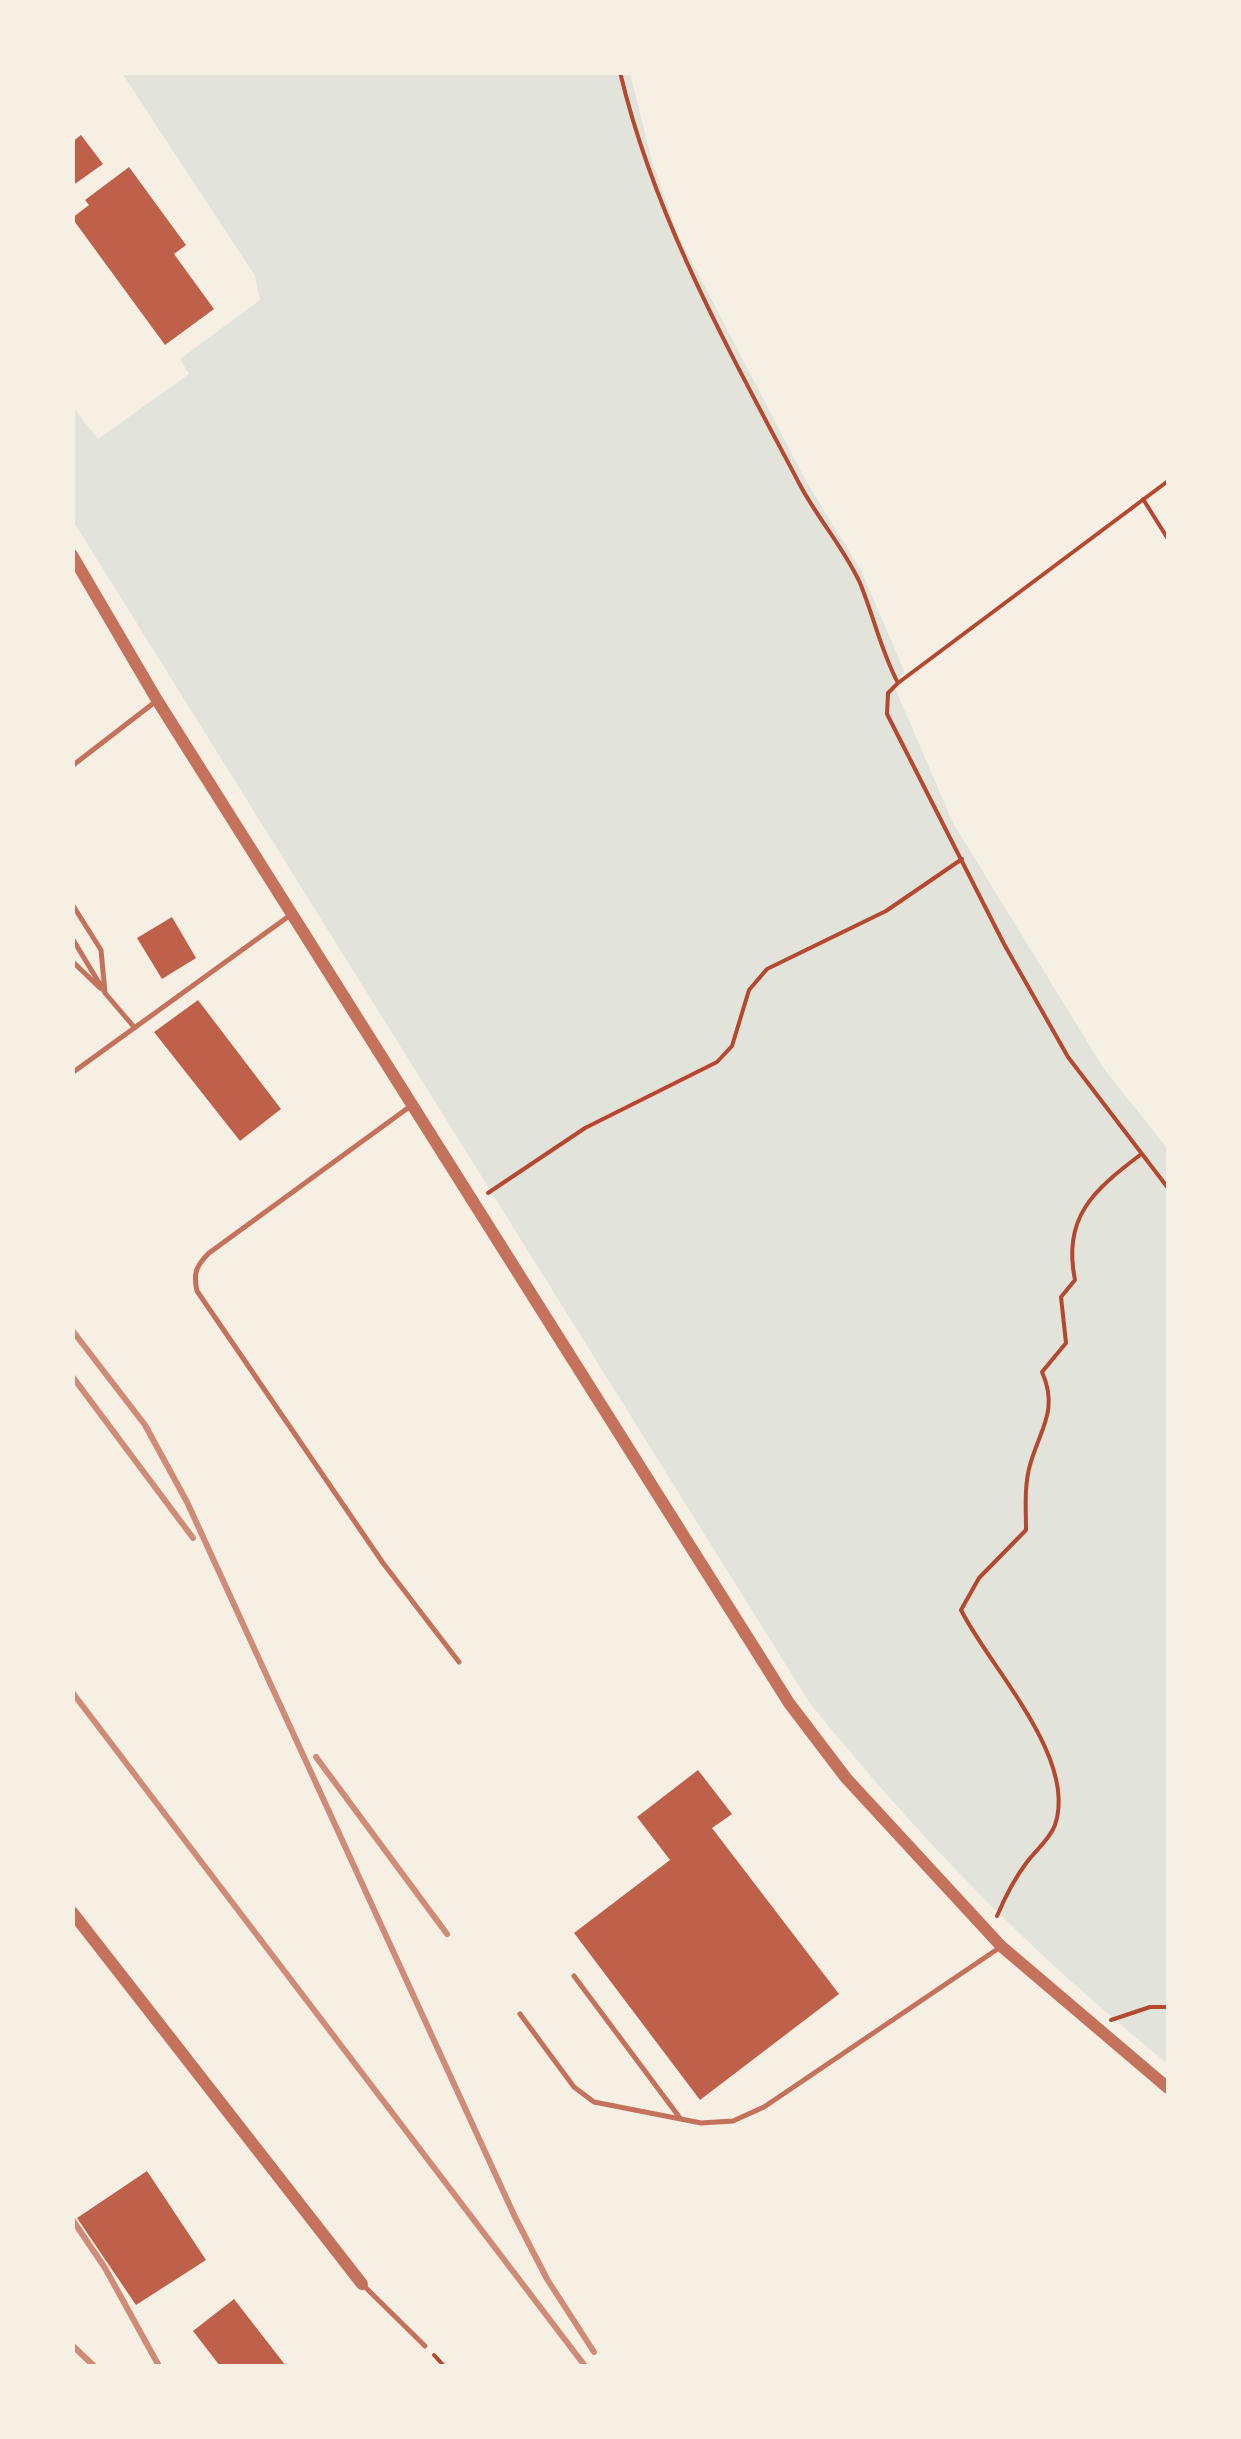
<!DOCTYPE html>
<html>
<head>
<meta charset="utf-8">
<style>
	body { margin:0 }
	#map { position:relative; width:1241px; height:2439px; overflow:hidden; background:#f6efe4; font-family:Raleway,sans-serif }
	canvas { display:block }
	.frame { position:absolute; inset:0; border:75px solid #f6efe4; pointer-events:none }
</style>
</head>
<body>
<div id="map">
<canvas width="1241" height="2439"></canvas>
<div class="frame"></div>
</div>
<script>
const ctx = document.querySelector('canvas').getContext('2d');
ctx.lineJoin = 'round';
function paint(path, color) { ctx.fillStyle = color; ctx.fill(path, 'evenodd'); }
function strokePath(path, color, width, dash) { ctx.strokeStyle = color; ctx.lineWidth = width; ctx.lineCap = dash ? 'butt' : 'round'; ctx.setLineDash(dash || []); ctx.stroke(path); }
paint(new Path2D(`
	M122 73H630L652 161 678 235 806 481 862 572 905 673 892 681 953 823 1104 1069 1168 1149V2064C1031 1953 919 1839 809 1702L73 521V407L98 439 189 374 180 359 260 300 255 276Z`), '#e2e4dc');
paint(new Path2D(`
	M81 135 103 164 72 186V142Z
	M129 167 186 245 174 254 214 309 165 345 72 218 89 205 85 200Z
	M172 917 196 958 162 979 137 938Z
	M198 1000 281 1109 240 1141 154 1032Z
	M698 1770 732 1814 712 1828 839 1994 700 2100 574 1933 670 1860 637 1817Z
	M147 2171 206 2260 136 2305 77 2218Z
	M234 2299 286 2366H220L193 2331Z`), '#bf614a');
strokePath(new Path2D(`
	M620 72C655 220 730 352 800 485 818 519 844 548 860 583 874 617 881 651 898 683
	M1168 481 898 683 888 693 887 714 1004 944 1068 1057 1168 1188
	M1143 499 1168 539
	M488 1193 585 1128 717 1062 732 1046 749 990 767 969 886 911 962 859
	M997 1916C1005 1897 1014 1879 1027 1862 1036 1850 1050 1839 1055 1825 1078 1758 990 1668 961 1610L979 1578 1026 1530C1026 1509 1024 1486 1030 1465 1040 1429 1059 1410 1042 1372L1066 1343 1061 1297 1075 1280C1062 1217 1094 1190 1140 1155
	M1111 2020 1150 2007H1168
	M434 2355 444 2366`), '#b5482f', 4);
strokePath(new Path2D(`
	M72 766 155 702
	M72 904 101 950 105 993 134 1027
	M72 938 104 991
	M72 961 100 988
	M72 1073 289 916
	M412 1105 209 1253C196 1266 193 1273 197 1291L383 1563 459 1662
	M574 1976 680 2118
	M520 2014 574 2087 594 2102 701 2123 733 2121 764 2107 999 1948
	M363 2285 425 2346`), '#c5725c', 5);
strokePath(new Path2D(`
	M72 555 157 700 789 1703 846 1778 1001 1946 1168 2088
	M72 1912 362 2284`), '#c5725c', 12);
strokePath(new Path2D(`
	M72 1330 145 1425 187 1502 515 2217 547 2279 594 2352
	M72 1376 193 1538
	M72 1692 585 2366
	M316 1757 447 1934
	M72 2219 105 2268 159 2366
	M72 2345 94 2366`), '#cf8b77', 6);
</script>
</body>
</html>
